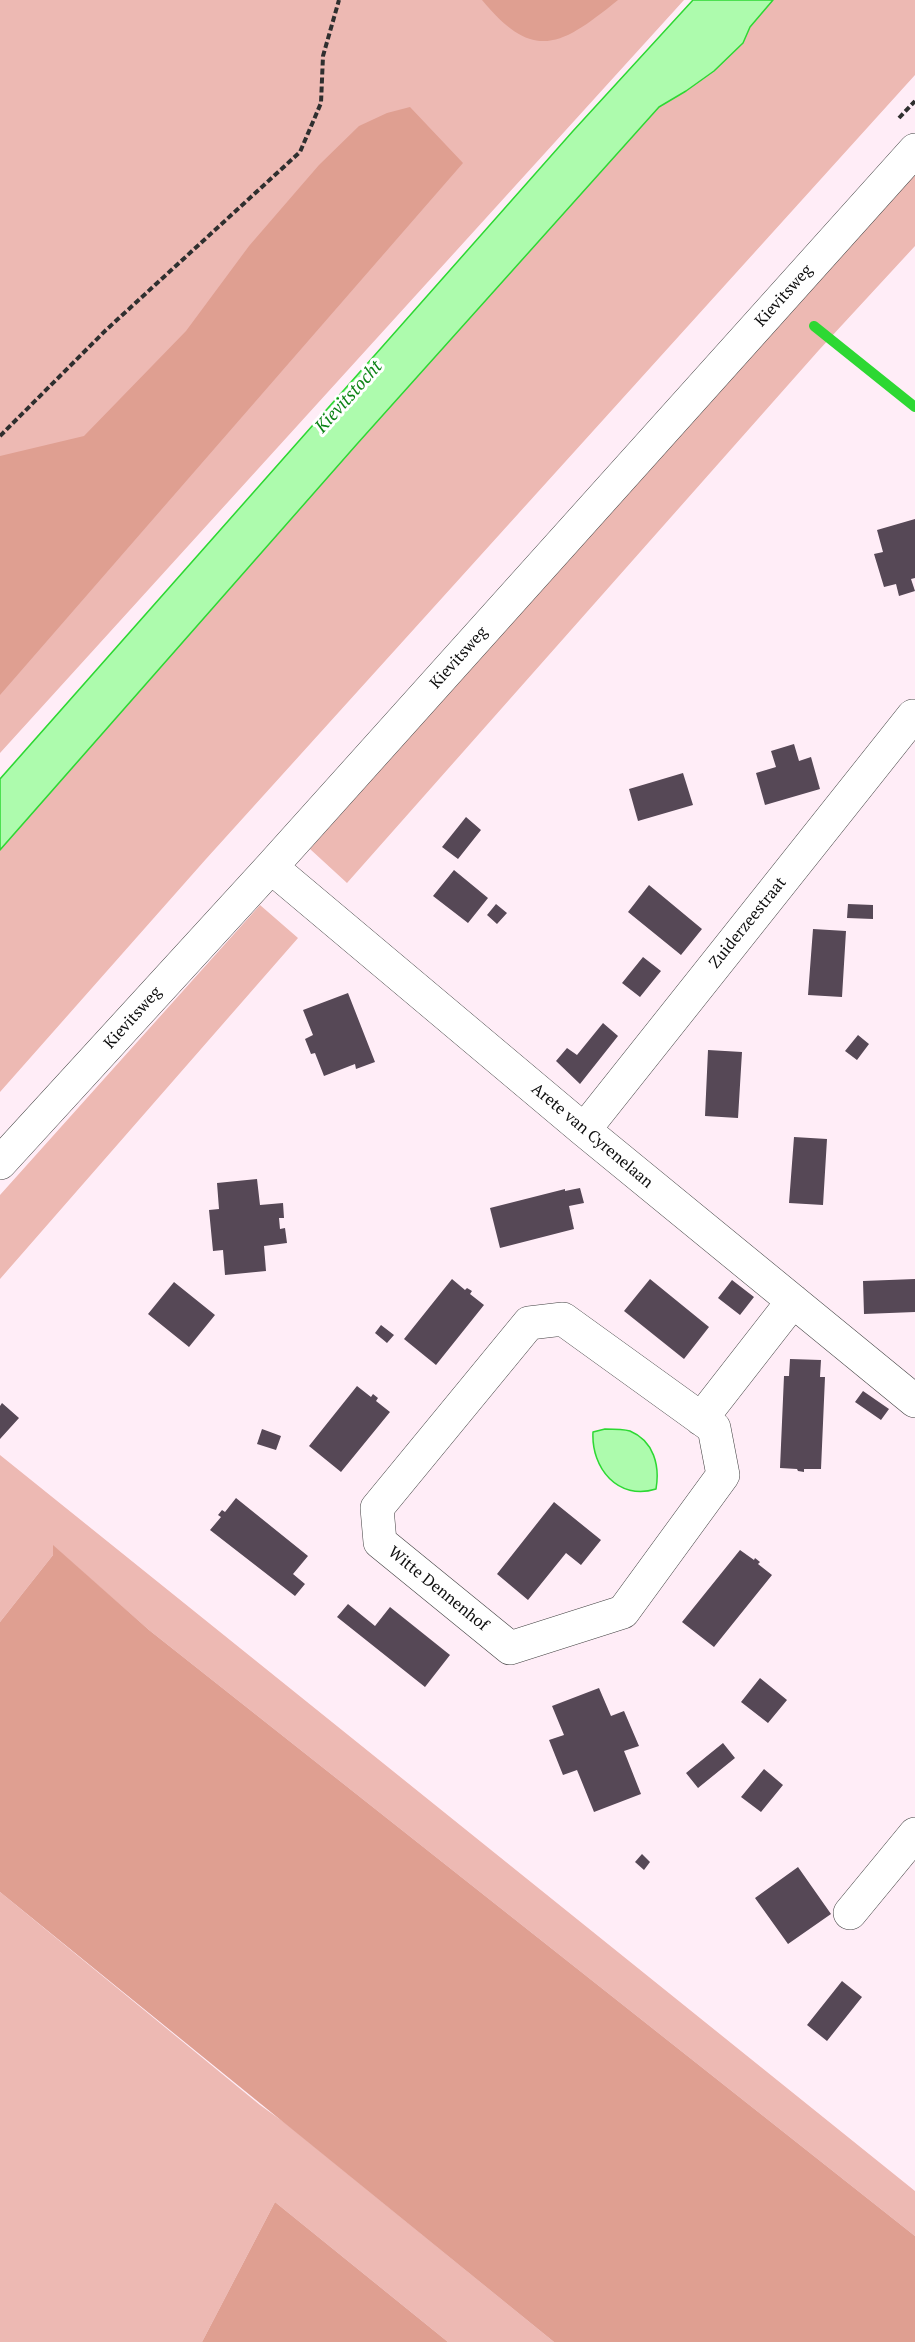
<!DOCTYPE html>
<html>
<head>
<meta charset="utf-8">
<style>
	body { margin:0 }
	canvas { display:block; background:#ffedf7 }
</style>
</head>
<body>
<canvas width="915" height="2342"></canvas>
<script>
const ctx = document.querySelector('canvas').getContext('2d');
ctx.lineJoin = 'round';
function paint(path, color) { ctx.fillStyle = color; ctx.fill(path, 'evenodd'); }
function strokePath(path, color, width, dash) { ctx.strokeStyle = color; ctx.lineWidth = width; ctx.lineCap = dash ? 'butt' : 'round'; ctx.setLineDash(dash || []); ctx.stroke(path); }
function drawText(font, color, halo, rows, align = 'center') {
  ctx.font = font + ' "PT Serif",serif'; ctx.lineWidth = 6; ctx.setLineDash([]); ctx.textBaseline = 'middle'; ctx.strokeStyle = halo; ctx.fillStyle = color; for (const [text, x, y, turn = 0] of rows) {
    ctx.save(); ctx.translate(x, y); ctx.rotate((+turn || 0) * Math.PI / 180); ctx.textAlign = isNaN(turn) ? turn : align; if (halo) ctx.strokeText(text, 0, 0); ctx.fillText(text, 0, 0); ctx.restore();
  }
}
paint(new Path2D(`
	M0 0H684L0 753Z
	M773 0H915V75L206 859 0 1092V850L357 444 659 107 743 43 750 27Z
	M915 173V246L819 350 347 883 310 849 621 497Z
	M260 905 298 938 0 1279V1195Z
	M0 1455 915 2191V2236L149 1630 53 1546V1555L0 1622Z
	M0 1892 260 2105 285 2123 554 2342H448L275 2202 202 2342H0Z`), '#edb9b3');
paint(new Path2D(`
	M482 0H618C561 46 534 63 482 0Z
	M410 107 463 163 0 695V456L84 436 186 331 249 246 319 165 359 126 387 113Z
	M53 1545 149 1630 915 2236V2342H554L0 1892V1622L53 1555Z
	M275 2202 448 2342H202Z`), '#df9f91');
const water = new Path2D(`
	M693 0H773L750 27 743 43 714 71 686 91 659 107 357 444 0 850V779L573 131Z
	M605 1429C613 1429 623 1429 630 1431 654 1441 660 1466 656 1489 618 1501 591 1468 593 1432Z`);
paint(water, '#adfbad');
strokePath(water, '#2dd833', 1.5);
strokePath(new Path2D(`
	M814 326 915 407`), '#2dd833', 10);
paint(new Path2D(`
	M915 519V578L911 579 915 591 899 596 896 584 884 587 874 554 883 552 877 530Z
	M794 744 799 761 811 757 820 789 765 805 756 773 776 767 771 751Z
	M683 773 693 805 638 821 629 789Z
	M466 817 481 830 458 859 442 847Z
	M454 870 488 898 468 923 433 896Z
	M649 885 702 929 681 955 628 912Z
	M496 904 507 913 497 924 487 915Z
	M848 904 873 905V919L847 918Z
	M813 929 846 931 842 997 808 995Z
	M643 957 661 971 640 997 622 983Z
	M348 993 375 1062 356 1069 355 1064 324 1076 315 1053 311 1054 305 1039 313 1035 303 1010Z
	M603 1023 618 1036 580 1084 556 1061 567 1048 577 1055Z
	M858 1035 869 1044 857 1060 845 1051Z
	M708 1050 742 1052 738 1118 705 1116Z
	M794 1137 827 1139 823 1205 789 1203Z
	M257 1179 260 1205 283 1203 284 1218H279L280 1229 285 1228 287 1243 264 1246 266 1271 225 1275 223 1250 213 1251 209 1210 219 1209 217 1183Z
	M580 1188 584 1203 569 1206 574 1229 500 1248 490 1208 565 1189V1191Z
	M452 1279 465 1290 467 1288 472 1291 470 1294 484 1305 436 1365 404 1339Z
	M650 1279 709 1327 684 1359 624 1311Z
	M915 1279V1312L864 1314 863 1281Z
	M732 1280 754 1297 740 1315 718 1298Z
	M174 1282 215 1315 189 1347 148 1314Z
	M381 1325 394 1335 387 1343 375 1333Z
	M790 1359 821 1360 820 1377H825L821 1469H804V1472L798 1471 797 1469 780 1468 784 1376H789Z
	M357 1386 371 1397 373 1394 378 1398 376 1401 390 1412 341 1472 309 1446Z
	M863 1391 889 1409 881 1420 855 1402Z
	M2 1403 19 1418 0 1439V1406Z
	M262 1429 281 1436 276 1450 257 1444Z
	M236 1498 308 1556 293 1574 305 1584 295 1596 210 1530 221 1517 218 1515 222 1510 225 1512Z
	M554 1502 601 1540 581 1565 566 1553 528 1600 497 1574Z
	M740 1550 754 1560 755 1558 760 1562 758 1564 772 1575 714 1647 682 1622Z
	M348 1604 375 1626 390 1607 450 1655 425 1687 337 1617Z
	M760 1678 787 1700 768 1723 741 1702Z
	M599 1688 611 1716 624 1711 639 1746 624 1751 641 1794 594 1812 577 1770 563 1775 549 1740 564 1735 552 1706Z
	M723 1743 735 1758 698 1788 686 1773Z
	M764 1769 783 1785 761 1812 741 1797Z
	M642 1854 650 1862 644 1870 635 1862Z
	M798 1867 831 1914 788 1944 755 1898Z
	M842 1981 862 1997 827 2041 807 2025Z`), '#564856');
const minor = new Path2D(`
	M271 867 584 1130 915 1401
	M584 1130 913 716
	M0 1163 271 867 915 150
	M563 1319 714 1428 723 1475 623 1612 510 1648 380 1542 377 1508 529 1323Z
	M701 1419 793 1301
	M850 1913 915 1834`);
strokePath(minor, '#404040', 34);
strokePath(new Path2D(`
	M899 118 915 101
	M0 436 106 330 300 152 321 103 323 56 339 0`), '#2f2f2f', 4, [6, 3]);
strokePath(minor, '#fff', 33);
drawText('16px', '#0d0d0d', '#fff', [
	["Kievitsweg",784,296,-48],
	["Kievitsweg",459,658,-48],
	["Zuiderzeestraat",748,923,-51],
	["Kievitsweg",133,1018,-48],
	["Arete van Cyrenelaan",592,1136,40],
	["Witte Dennenhof",438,1589,39]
]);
drawText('italic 18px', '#0d8316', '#fff', [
	["Kievitstocht",349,397,-48]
]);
</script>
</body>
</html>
